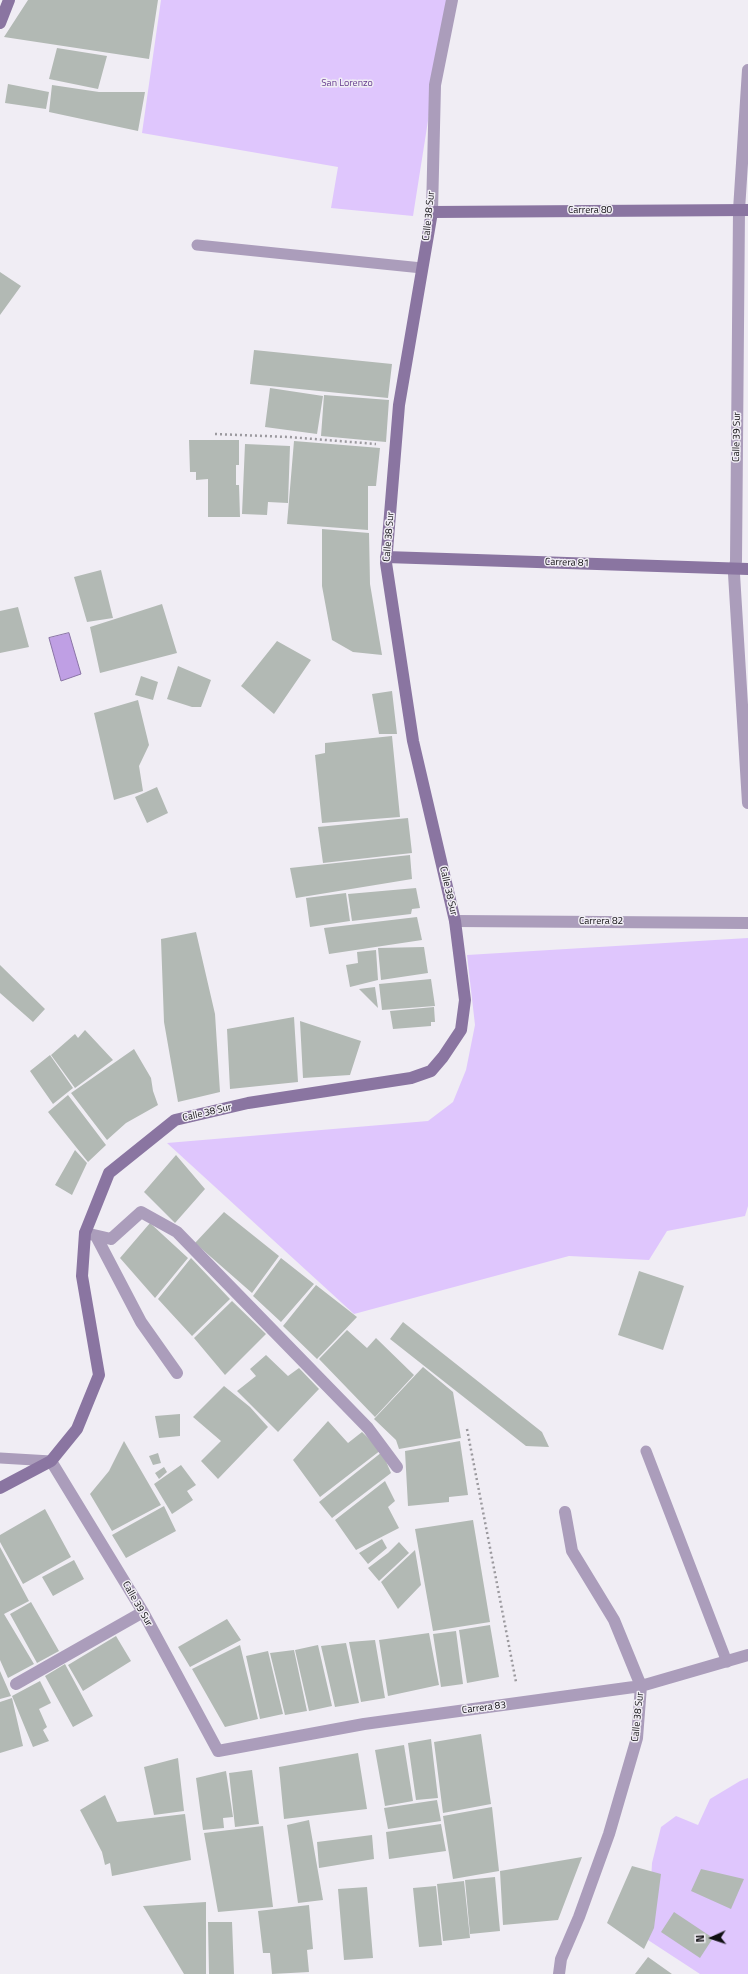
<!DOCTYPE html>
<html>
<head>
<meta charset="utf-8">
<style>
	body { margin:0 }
	#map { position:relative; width:748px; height:1974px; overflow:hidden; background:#f0edf4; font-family:"Titillium Web",sans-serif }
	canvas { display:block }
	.north { position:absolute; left:692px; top:1918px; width:40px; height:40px; -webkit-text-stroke:3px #f0edf4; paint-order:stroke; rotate:267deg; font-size:11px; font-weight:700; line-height:16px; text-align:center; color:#100f12 }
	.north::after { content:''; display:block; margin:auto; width:14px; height:18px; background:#100f12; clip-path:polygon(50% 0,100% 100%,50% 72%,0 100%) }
</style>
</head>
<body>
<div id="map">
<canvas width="748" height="1974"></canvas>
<div class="north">N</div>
</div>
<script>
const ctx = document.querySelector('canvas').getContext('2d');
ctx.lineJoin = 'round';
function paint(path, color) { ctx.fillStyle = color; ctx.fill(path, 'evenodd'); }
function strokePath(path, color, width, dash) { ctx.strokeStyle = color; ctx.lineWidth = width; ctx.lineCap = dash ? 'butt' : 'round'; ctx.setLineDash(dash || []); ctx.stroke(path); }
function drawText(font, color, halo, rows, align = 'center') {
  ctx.font = font + ' "Titillium Web",sans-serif'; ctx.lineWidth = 3; ctx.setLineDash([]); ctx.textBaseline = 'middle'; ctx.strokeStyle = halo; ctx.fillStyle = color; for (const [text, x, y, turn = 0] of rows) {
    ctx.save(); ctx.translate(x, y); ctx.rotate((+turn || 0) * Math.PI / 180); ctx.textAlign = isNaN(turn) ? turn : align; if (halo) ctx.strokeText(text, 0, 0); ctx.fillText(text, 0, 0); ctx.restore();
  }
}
paint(new Path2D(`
	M161 0H447L413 216 331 208 338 167 142 133Z
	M748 938V1206L745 1216 667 1231 649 1260 569 1256 354 1314 167 1143 428 1121 453 1102 466 1070 475 1025 467 955Z
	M748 1778V1974H700L648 1940 652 1863 661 1827 676 1816 698 1825 710 1799 740 1781Z`), '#dfc6fd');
const water = new Path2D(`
	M69 633 81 674 61 681 49 638Z`);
paint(water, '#bf9fe4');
strokePath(water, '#8a74a5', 1);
paint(new Path2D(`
	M28 0H158L149 59 4 37Z
	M57 48 107 56 98 89 49 79Z
	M8 84 49 92 46 109 5 103Z
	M52 85 99 92H145L138 131 49 112Z
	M0 272 21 286 0 315Z
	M254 350 392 364 388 398 250 384Z
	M270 388 323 396 317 434 265 427Z
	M324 395 389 400 386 442 321 436Z
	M189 440H239V465H236V485H239L240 517H208V479L196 480V472H190Z
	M294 441 380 448 376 486H368V530L287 524Z
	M245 444 290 446 288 503 268 502 267 515 242 514Z
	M322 529 369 533 370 584 382 655 353 652 332 640 322 586Z
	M101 570 113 618 87 622 74 577Z
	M162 604 177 653 100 673 90 627Z
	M18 607 29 647 0 653V611Z
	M277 641 311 660 274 714 241 686Z
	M178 666 211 680 201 707H192L167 699Z
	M141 676 158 682 153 700 135 695Z
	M392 691 397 734H379L372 694Z
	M138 700 149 745 139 766 143 791 114 800 94 713Z
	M392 736 400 817 322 823 315 755 325 753V743Z
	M157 787 168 813 147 823 135 797Z
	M408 818 412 853 323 863 318 827Z
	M410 855 412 879 296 898 290 868Z
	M416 888 420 908 412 909 411 914 352 921 348 894Z
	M346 893 350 921 310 927 306 898Z
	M417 917 422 940 329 954 324 928Z
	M196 932 215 1014 220 1092 178 1102 164 1022 161 939Z
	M424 947 428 973 381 980 378 948Z
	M376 950 378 980 350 987 346 965 358 963 357 952Z
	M0 965 45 1009 33 1022 0 993Z
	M431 979 435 1006 382 1010 379 984Z
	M375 987 378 1008 359 989Z
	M434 1007 435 1022H431V1026L393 1029 390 1011Z
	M294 1017 298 1082 230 1089 227 1029Z
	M300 1021 361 1041 350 1075 303 1078Z
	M85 1030 113 1060 75 1088 51 1055 75 1034 78 1038Z
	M134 1049 151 1078 153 1091 158 1105 126 1123 107 1140 71 1093Z
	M50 1055 73 1088 53 1104 30 1071Z
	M68 1095 106 1145 88 1162 48 1112Z
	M75 1150 87 1163 72 1195 55 1185Z
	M176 1155 205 1189 175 1223 144 1192Z
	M224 1212 279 1256 252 1293 195 1243Z
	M150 1223 188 1258 155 1298 120 1258Z
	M191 1258 230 1299 192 1336 158 1299Z
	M281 1258 314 1284 281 1322 253 1296Z
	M639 1271 684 1286 663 1350 618 1335Z
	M316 1285 357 1317 317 1359 283 1326Z
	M232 1301 266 1334 225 1375 194 1338Z
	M403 1322 542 1432 549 1447 526 1446 390 1339Z
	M347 1330 367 1348 376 1338 414 1375 375 1417 319 1359Z
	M266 1355 288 1376 299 1368 319 1389 278 1432 237 1391 256 1376 250 1369Z
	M423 1367 453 1392 461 1438 399 1449 396 1440 374 1419Z
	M224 1386 250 1407 268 1427 218 1479 201 1461 221 1441 193 1417Z
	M180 1414V1436L159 1438 155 1416Z
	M328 1421 348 1443 362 1432 381 1450 320 1497 293 1460Z
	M124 1441 161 1505 112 1531 90 1494 109 1471Z
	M460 1441 468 1495 449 1497V1502L408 1506 405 1451Z
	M382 1452 391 1473 332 1518 319 1502Z
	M158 1453 161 1463 153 1465 149 1456Z
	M181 1465 196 1485 187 1491 193 1500 172 1514 154 1484Z
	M164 1467 167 1472 159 1479 155 1473Z
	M385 1481 395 1501 388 1507 399 1528 356 1550 335 1520Z
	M164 1506 176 1531 126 1558 112 1535Z
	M45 1509 71 1557 23 1584 0 1542V1535Z
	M473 1520 490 1622 433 1631 415 1529Z
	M382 1539 387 1548 368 1564 359 1553Z
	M399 1542 409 1553 379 1581 368 1568 388 1553Z
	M0 1547 29 1601 4 1614 34 1664 8 1678 0 1660Z
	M415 1550 421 1585 398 1609 381 1582Z
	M74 1560 84 1579 53 1596 42 1577Z
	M31 1602 59 1651 37 1663 10 1614Z
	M227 1619 241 1640 190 1667 178 1647Z
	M490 1625 499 1677 467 1683 459 1630Z
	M456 1631 463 1684 441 1687 433 1634Z
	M429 1633 439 1685 388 1696 379 1640Z
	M116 1636 131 1661 83 1691 68 1665Z
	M375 1640 385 1698 361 1702 349 1642Z
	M346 1643 359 1703 335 1707 321 1646Z
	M240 1645 258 1719 225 1727 192 1669Z
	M318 1645 332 1706 309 1711 295 1650Z
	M294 1650 307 1711 285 1715 270 1653Z
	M268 1651 283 1714 260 1719 246 1656Z
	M65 1664 93 1716 73 1727 45 1676Z
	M0 1671 11 1696 0 1699Z
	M40 1681 51 1703 39 1709 47 1727 43 1730 49 1741 33 1747 12 1696Z
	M12 1698 23 1746 0 1753V1702Z
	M481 1734 491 1804 443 1813 434 1742Z
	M431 1739 438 1798 416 1800 408 1743Z
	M404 1745 413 1801 385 1806 375 1750Z
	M358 1753 367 1809 284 1819 279 1767Z
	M178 1758 184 1811 154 1815 144 1767Z
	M252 1770 259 1824 235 1827 229 1773Z
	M226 1771 233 1817 223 1818 224 1828 203 1830 196 1778Z
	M105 1795 117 1822 185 1814 191 1860 112 1876 110 1863 105 1865 102 1852 80 1810Z
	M437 1800 441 1821 388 1829 384 1808Z
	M492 1807 499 1871 453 1879 443 1816Z
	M309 1820 323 1900 298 1903 287 1825Z
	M441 1824 446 1851 389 1859 386 1832Z
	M263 1826 273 1907 218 1912 204 1833Z
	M372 1835 374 1859 319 1868 317 1842Z
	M582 1857 558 1920 503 1925 500 1871Z
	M632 1866 661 1874 654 1928 644 1949 607 1923Z
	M701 1869 744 1879 731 1909 691 1891Z
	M495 1877 500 1931 470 1934 465 1880Z
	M464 1881 470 1938 443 1941 437 1884Z
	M436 1886 442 1945 419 1947 413 1888Z
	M367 1887 373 1958 344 1960 338 1889Z
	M206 1902V1974H184L143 1906Z
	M309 1905 313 1949 307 1950 309 1972 272 1974 270 1953H263L258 1911Z
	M674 1912 713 1938 700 1958 661 1932Z
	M208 1922H232L234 1974H209Z
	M648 1957 672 1974H635Z`), '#b2b9b4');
strokePath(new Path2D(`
	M215 434 289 437 376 444
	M467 1429 516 1682`), '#9b999e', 2.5, [2, 3]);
strokePath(new Path2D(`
	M197 245 422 268
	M646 1451 727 1662
	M0 1458 51 1461`), '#ab9dbb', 11);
strokePath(new Path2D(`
	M748 70 739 210 736 561 734 574 748 803
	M432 212 435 85 452 0
	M455 921 748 923
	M85 1233 111 1239 141 1212 177 1232 368 1428 397 1467
	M96 1236 141 1322 177 1373
	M51 1461 143 1612 218 1751 364 1724 641 1686 748 1655
	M16 1684 143 1612
	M559 1974 561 1959 579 1917 609 1834 637 1738 641 1686 614 1620 572 1551 565 1512`), '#ab9dbb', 12);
strokePath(new Path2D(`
	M0 23 9 0
	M386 557 748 569
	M0 1488 51 1461 77 1429 99 1375 82 1276 85 1233 109 1173 175 1120 248 1103 411 1078 431 1071 443 1057 461 1030 465 1000 455 921 413 741 386 563 399 405 432 212 748 210`), '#8a75a1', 12);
drawText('10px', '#663c8e', '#f0edf4', [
	["San Lorenzo",347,84]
]);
drawText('10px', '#100f12', '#f0edf4', [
	["Carrera 80",590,211],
	["Calle 38 Sur",429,216,-84],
	["Calle 39 Sur",737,437,-89],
	["Calle 38 Sur",389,537,-85],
	["Carrera 81",567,563,2],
	["Calle 38 Sur",448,891,77],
	["Carrera 82",601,922],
	["Calle 38 Sur",207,1113,-13],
	["Calle 39 Sur",137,1604,60],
	["Carrera 83",484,1708,-7],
	["Calle 38 Sur",638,1717,-84]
]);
</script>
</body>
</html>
